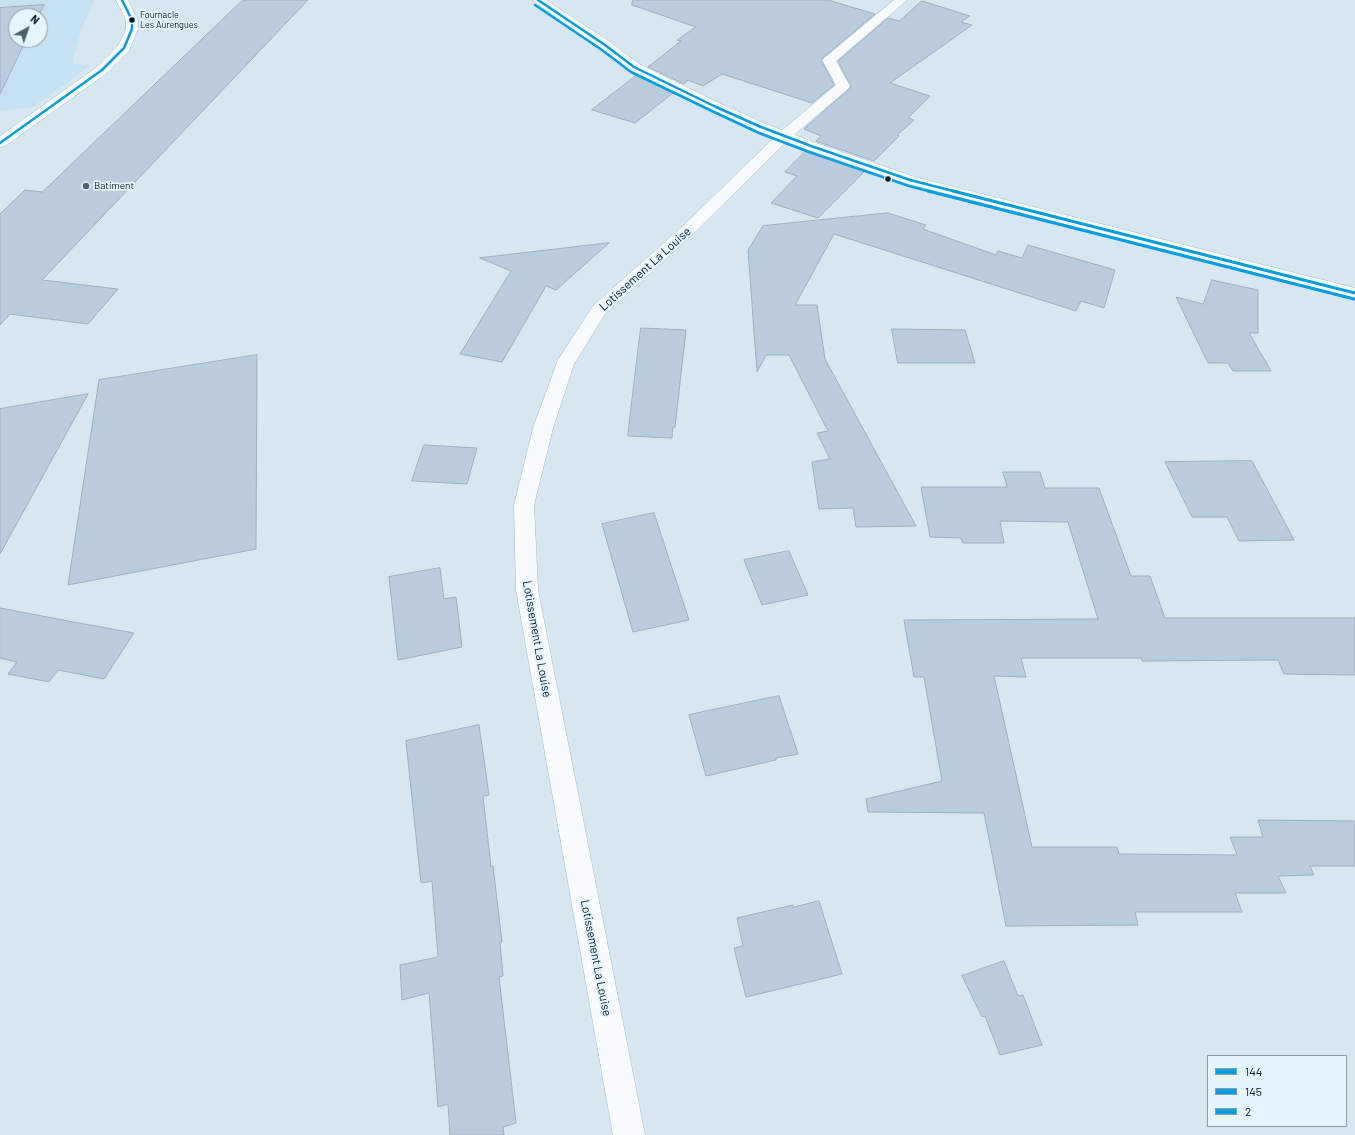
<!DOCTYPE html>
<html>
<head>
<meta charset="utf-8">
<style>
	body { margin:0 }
	#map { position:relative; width:1355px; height:1135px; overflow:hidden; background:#d6e7f2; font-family:Barlow,sans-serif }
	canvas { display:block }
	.legend { position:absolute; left:1207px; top:1055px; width:140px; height:72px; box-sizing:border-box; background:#e5f5ff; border:1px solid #899da9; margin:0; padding:5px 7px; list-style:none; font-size:12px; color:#001927 }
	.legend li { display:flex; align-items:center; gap:8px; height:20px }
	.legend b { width:20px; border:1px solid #899da9 }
	.north { position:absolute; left:8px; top:8px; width:40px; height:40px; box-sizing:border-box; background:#e5f5ff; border:1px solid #899da9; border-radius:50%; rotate:40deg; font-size:11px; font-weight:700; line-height:16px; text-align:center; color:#001927 }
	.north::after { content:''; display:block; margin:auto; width:14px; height:18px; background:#4b616e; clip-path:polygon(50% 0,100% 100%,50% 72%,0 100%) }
</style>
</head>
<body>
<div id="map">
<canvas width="1355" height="1135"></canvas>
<ul class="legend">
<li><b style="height:5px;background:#009eda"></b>144</li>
<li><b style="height:5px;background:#009fe3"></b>145</li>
<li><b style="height:5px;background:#009eda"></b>2</li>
</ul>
<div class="north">N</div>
</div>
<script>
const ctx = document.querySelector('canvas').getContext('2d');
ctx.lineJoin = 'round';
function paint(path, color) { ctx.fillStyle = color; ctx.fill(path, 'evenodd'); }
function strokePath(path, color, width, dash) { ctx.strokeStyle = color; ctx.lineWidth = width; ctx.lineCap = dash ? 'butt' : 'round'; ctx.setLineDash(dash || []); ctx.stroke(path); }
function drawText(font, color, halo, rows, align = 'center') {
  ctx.font = font + ' Barlow,sans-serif'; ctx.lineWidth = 3.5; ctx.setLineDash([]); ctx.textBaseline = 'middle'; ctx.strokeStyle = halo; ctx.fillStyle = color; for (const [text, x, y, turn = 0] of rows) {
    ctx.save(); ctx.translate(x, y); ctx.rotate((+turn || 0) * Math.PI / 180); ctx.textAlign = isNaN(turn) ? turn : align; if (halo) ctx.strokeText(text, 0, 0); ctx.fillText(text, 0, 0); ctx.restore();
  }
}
paint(new Path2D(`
	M0 0H93L94 2 82 28 72 63 90 66 33 107 0 111ZM16 16H40V40H16Z`), '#c6e1f2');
const building = new Path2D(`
	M243 0H308L42 280 118 289 88 324 10 314 0 325V214L25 190 42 192Z
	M633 0H828L875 14 821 59 834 85 812 103 722 74 703 86 688 80 684 84 648 67 681 41 677 40 696 27 632 5Z
	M922 1 970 16 961 22 972 25 890 83 930 96 908 118 914 120 897 135 899 136 874 161 816 141 821 136 804 129 851 87 838 61 888 18 899 21Z
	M44 5 38 16H16V40H26L0 94V8Z
	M637 75 673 93 635 123 592 110Z
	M806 151 865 171 818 218 771 203 797 176 785 172Z
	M888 213 926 225 923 229 996 255 998 251 1022 258 1028 245 1115 270 1104 308 1081 301 1076 311 834 234 795 305H817L825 359 916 526 856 527 853 508 819 509 812 462 830 459 817 433 828 431 789 355H766L757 372 748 250 763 226Z
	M609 243 556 290 546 286 502 362 460 354 511 271 480 258Z
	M1212 280 1258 290V333H1249L1271 371H1233L1228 363H1208L1176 297 1203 304Z
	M641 328 686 330 675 427H673L672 438 628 436Z
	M892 329 965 330 975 363H898Z
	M257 355 256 549 68 585 99 380Z
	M88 394 0 554V409Z
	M424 445 477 448 467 484 412 481Z
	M1252 461 1294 540 1239 541 1227 517H1192L1165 462Z
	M1003 472H1040L1045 488H1099L1131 576H1150L1165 618H1355V675L1284 674 1278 660 1142 661V658H1021L1026 677 994 676 1032 847H1117L1119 854 1237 855 1230 837H1263L1258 820 1355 821V866H1310L1314 875 1278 876 1286 893H1235L1242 912H1135L1138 925 1006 926 984 813 868 812 866 799 942 781 924 677H914L904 620 1098 619 1068 522 1000 521 1004 543H963L961 538 930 537 921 487H1007Z
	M654 513 689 620 633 632 602 524Z
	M789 551 808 595 762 605 744 560Z
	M440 568 444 599 456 597 462 647 398 660 389 577Z
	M0 608 79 623 134 633 104 679 58 670 49 682 8 674 17 662 0 658Z
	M779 696 798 754 776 758V760L706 776 689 715Z
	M479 725 489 795 483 796 491 867 493 866 502 942 500 943 503 976 499 977 516 1123 503 1127 504 1135H450L448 1104 438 1107 429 993 402 1000 400 965 438 957 432 881 421 883 406 741Z
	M819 901 842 974 746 997 734 948 743 946 737 918 793 905V907Z
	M1004 961 1018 996 1023 995 1042 1045 1000 1055 985 1016 982 1017 962 976Z`);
paint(building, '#bacdde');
strokePath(building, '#9eafbf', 1);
const minor = new Path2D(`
	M116 0H128L138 20V29L129 51 107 73 5 146 0 147V136L97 67 118 46 126 29V20Z
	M894 0H907L836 61 850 86 848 89 789 139 695 232 605 314 574 364 553 428 534 505 538 590 645 1135H613L516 590 514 505 533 428 558 360 593 306 683 226 779 133 836 85 822 60Z`);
const tertiary = new Path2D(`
	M532 0H546L610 42 639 64 721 104 766 124 816 143 915 177 1355 288V298L905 183 806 149 756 130 711 110 629 70Z`);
strokePath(minor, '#a7bfcd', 1);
strokePath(tertiary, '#a7bfcd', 1);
paint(minor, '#f9fbfd');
paint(tertiary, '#f9fbfd');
strokePath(new Path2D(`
	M538 0 605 45 634 67 716 107 761 127 811 146 910 180 957 192`), '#009eda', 2.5);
strokePath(new Path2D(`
	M953 191 1355 293`), '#009eda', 3);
strokePath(new Path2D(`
	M535 5 602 50 631 72 714 112 759 133 809 152 909 186 932 192`), '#009fe3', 2.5);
strokePath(new Path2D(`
	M928 191 1354 299`), '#009fe3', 3);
strokePath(new Path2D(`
	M0 143 102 70 124 48 132 29V20L122 0`), '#009eda', 2.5);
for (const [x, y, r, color] of [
	[132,20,3.5,"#001927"],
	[888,179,3.5,"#001927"],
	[86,186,4,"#4b616e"]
]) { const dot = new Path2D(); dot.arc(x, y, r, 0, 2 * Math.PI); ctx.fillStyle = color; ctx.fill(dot); strokePath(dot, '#e5f5ff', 1.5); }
drawText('9px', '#001927', '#e5f5ff', [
	["Fournacle",140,15],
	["Les Aurengues",140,25]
], 'left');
drawText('10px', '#001927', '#e5f5ff', [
	["Batiment",94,186]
], 'left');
drawText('12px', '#001927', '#e5f5ff', [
	["Lotissement La Louise",645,269,-42],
	["Lotissement La Louise",537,639,80],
	["Lotissement La Louise",596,958,79]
]);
</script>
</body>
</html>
